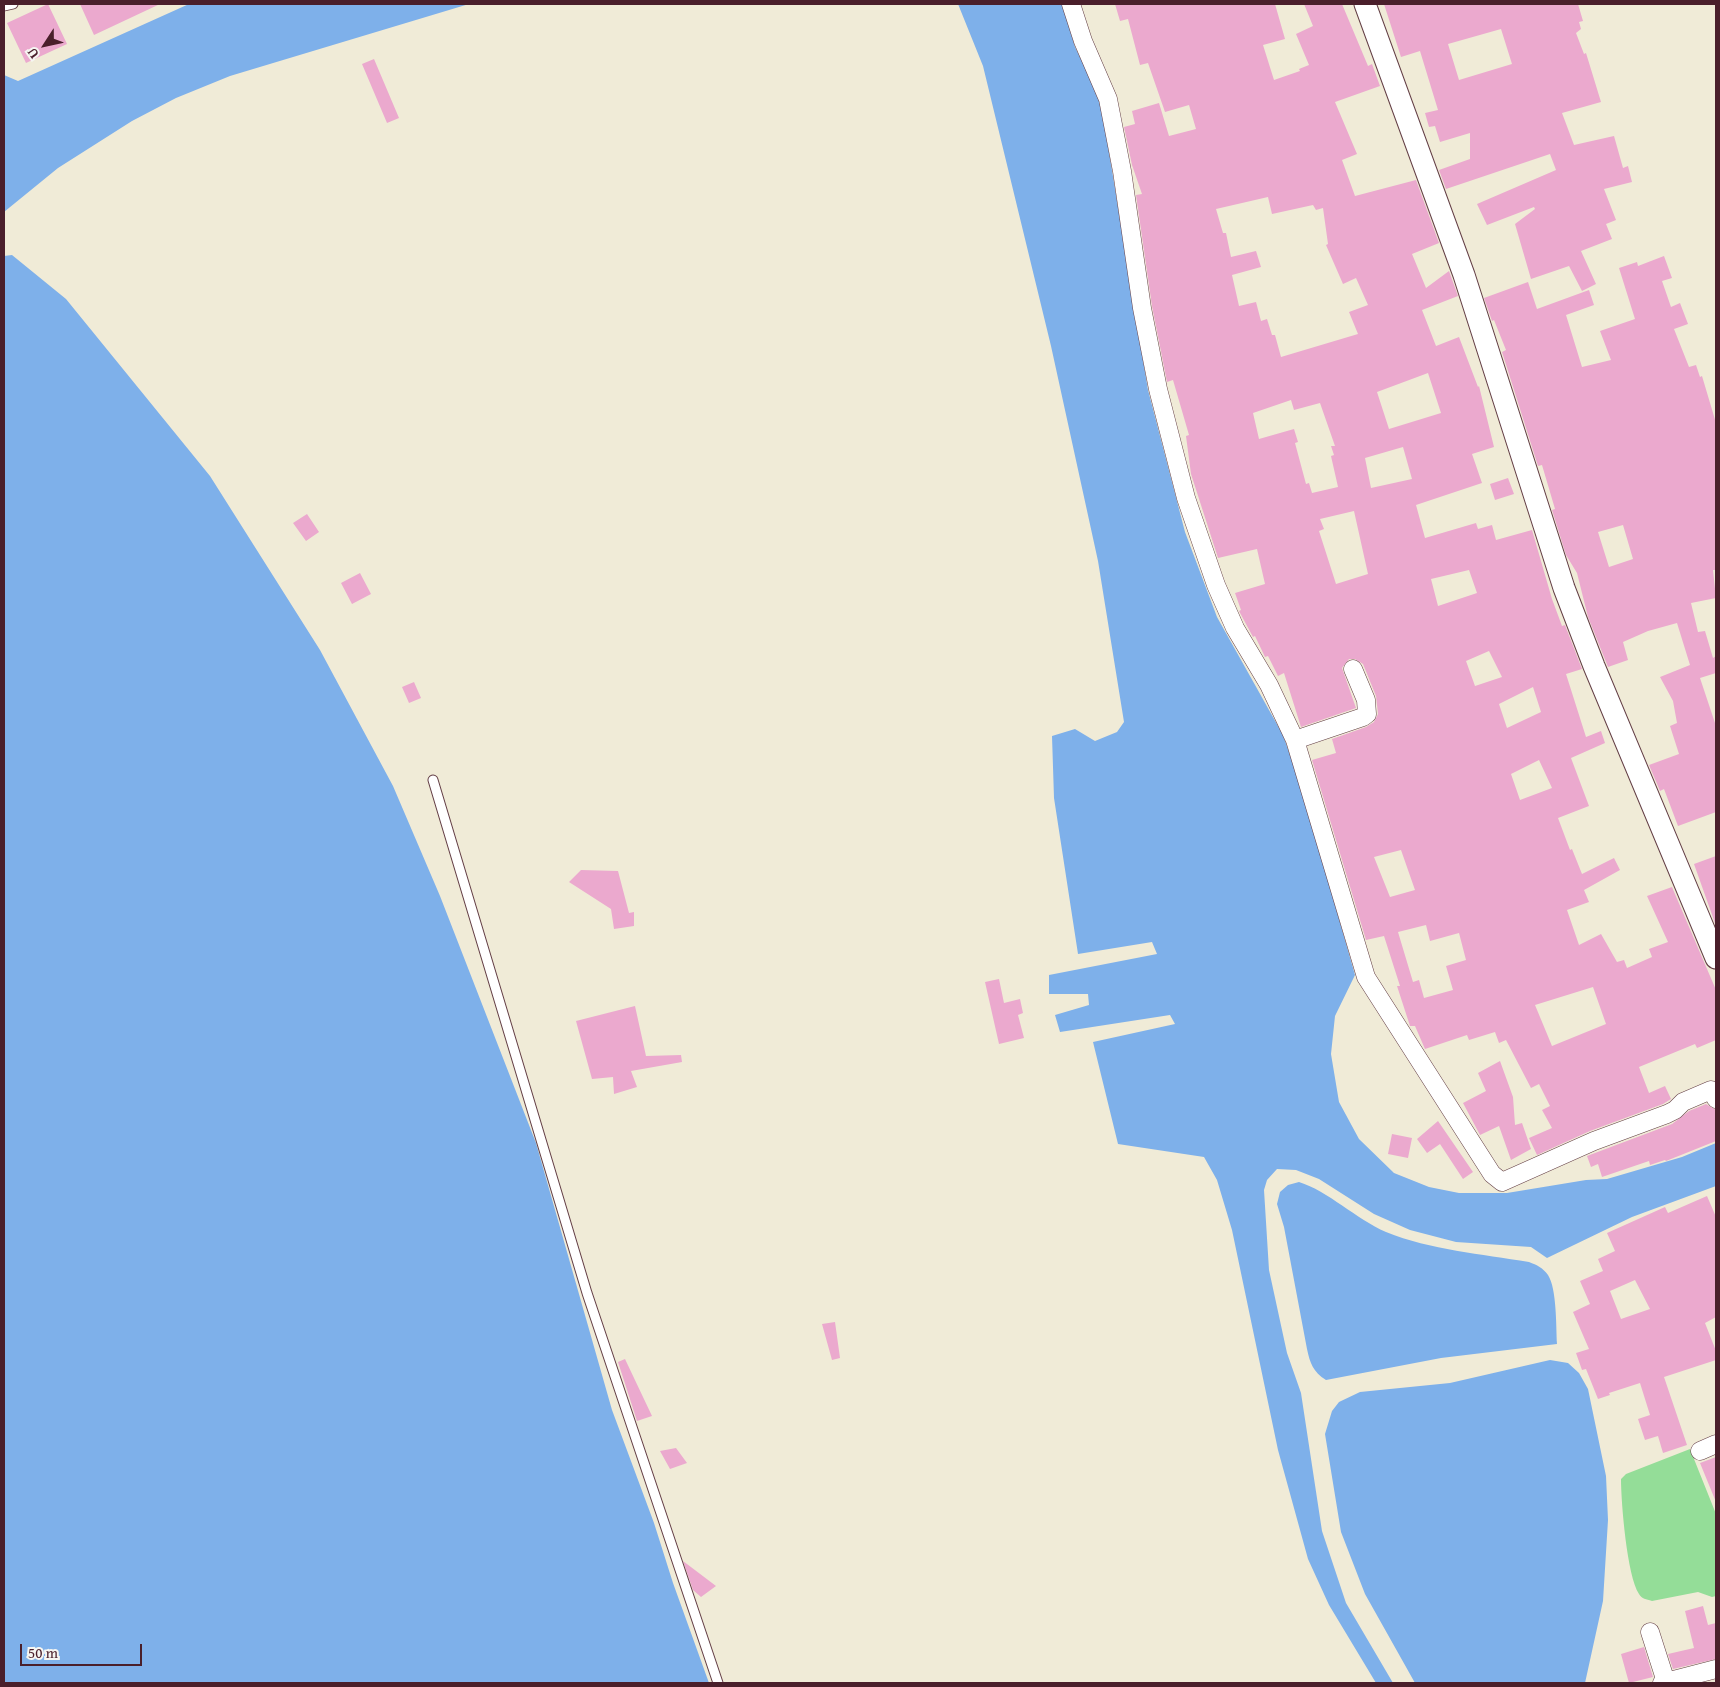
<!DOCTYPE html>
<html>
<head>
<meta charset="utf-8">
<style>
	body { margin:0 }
	#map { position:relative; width:1720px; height:1687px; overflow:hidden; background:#f0ebd7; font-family:"Gentium Book Plus",serif }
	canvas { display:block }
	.frame { position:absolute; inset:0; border:5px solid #4a1f2b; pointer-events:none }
	.north { position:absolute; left:20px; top:20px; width:50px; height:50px; -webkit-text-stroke:4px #f6f6f2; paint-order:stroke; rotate:235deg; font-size:14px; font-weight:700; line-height:20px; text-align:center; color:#4a1f2b }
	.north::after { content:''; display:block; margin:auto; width:18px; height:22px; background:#4a1f2b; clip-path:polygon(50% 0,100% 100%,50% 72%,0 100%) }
	.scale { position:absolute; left:20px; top:1644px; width:122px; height:22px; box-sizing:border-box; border:2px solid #4a1f2b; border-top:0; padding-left:6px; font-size:15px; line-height:18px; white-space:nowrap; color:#4a1f2b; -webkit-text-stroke:4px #f6f6f2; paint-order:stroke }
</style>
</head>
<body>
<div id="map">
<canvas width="1720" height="1687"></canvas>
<div class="frame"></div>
<div class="north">U</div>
<div class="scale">50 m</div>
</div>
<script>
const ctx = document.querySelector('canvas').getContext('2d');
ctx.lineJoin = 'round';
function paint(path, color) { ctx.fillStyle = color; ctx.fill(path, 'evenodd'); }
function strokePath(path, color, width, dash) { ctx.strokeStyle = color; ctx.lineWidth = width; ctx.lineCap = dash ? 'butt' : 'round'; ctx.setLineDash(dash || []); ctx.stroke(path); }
paint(new Path2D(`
	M1690 1449 1716 1514V1596L1712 1597 1698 1592 1652 1601C1646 1599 1642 1599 1639 1594 1627 1576 1621 1502 1621 1479L1626 1474Z`), '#94dd98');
paint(new Path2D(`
	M189 4H469L230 76 176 98 132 121 58 168 4 212V75L18 81Z
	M958 4H1063L1075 47 1100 97 1148 390 1185 532 1217 617 1283 735 1302 789 1355 975 1335 1016 1331 1054 1339 1102 1359 1139 1394 1173 1429 1187 1459 1193H1507L1586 1180 1607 1179 1682 1157 1716 1143V1186L1632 1217 1547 1258 1531 1247 1456 1242 1410 1230 1374 1214 1319 1179 1296 1170 1277 1169 1267 1180 1264 1190 1269 1270 1287 1353 1301 1393 1322 1531 1346 1603 1393 1683H1376L1329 1605 1308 1559 1278 1450 1232 1230 1217 1180 1204 1157 1118 1144 1093 1042 1175 1024 1170 1015 1060 1032 1055 1015 1089 1005 1088 994H1049V975L1157 954 1152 942 1078 954 1054 798 1052 736 1075 729 1095 741 1117 732 1124 722 1098 561 1051 346 983 66Z
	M12 255 66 299 210 476 320 650 393 786 440 896 536 1143 612 1410 654 1523 673 1583 709 1683H4V256Z
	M1299 1182C1328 1191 1356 1219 1386 1232 1431 1250 1481 1254 1529 1262 1537 1265 1543 1268 1548 1275 1557 1289 1556 1327 1557 1344L1441 1358 1326 1380C1313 1372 1310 1363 1307 1349L1284 1227 1277 1204 1280 1192 1288 1185Z
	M1550 1360 1568 1363 1579 1373 1588 1389 1606 1476 1608 1520 1603 1601 1585 1683H1415L1365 1594 1341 1532 1325 1434 1332 1411 1339 1402 1360 1392 1450 1383Z`), '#7eb0ea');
paint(new Path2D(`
	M48 4 67 44 26 63 7 23Z
	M80 4H160L94 35Z
	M1115 4H1275L1285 39 1263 45 1274 80 1300 71 1299 69 1309 65 1296 34 1313 26 1304 4H1342L1368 66 1372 64 1380 86 1335 102 1357 154 1342 160 1355 196 1416 180 1439 243 1412 254 1426 288 1449 271 1458 296 1422 310 1436 346 1459 337 1478 387 1479 386 1494 447 1472 454 1482 483 1416 505 1425 538 1476 523 1478 529 1492 525 1496 540 1532 530 1552 599 1562 626 1565 625 1582 669 1566 674 1586 737 1601 731 1605 743 1571 758 1589 806 1558 818 1570 850 1572 849 1582 874 1614 858 1620 870 1584 890 1589 902 1567 910 1579 945 1601 934 1617 962 1624 960 1627 968 1652 957 1649 949 1668 942 1647 896 1672 887 1716 990V1040L1697 1048 1695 1044 1639 1067 1649 1093 1665 1086 1671 1099 1663 1104 1590 1131 1537 1155 1529 1138 1552 1128 1542 1110 1550 1106 1539 1084 1531 1088 1506 1040 1499 1043 1495 1032 1469 1040 1467 1035 1425 1049 1415 1026H1410L1397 986H1400L1384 936 1366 940 1312 760 1336 753 1332 739 1366 727 1374 722 1378 714 1376 696 1363 664 1355 659H1349L1342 668 1356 708 1301 727 1284 673 1278 676 1268 656 1265 657 1255 636 1253 637 1239 611 1241 610 1235 593 1265 584 1257 549 1218 558 1191 474 1186 436 1189 435 1173 380 1167 382 1152 306 1136 195 1142 194 1132 165 1124 127 1135 124 1132 111 1159 103 1169 136 1196 129 1189 105 1165 112 1148 63 1140 65 1128 19 1120 21ZM1268 197 1272 214 1313 205 1316 210 1323 208 1328 244 1326 245 1343 284 1356 278 1368 305 1349 312 1358 334 1281 357 1275 335H1272L1267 319 1261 321 1256 302 1239 306 1232 275 1261 267 1256 251 1231 257 1226 233H1223L1216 209ZM1428 373 1441 413 1389 429 1377 392ZM1291 400 1294 410 1320 403 1335 446H1331L1334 455 1331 456 1338 487 1312 493 1309 483 1306 484 1295 443 1298 442 1294 429 1259 439 1253 413ZM1403 447 1412 479 1371 488 1365 458ZM1354 511 1368 574 1336 584 1319 531 1324 529 1320 519ZM1469 570 1477 593 1438 606 1431 579ZM1489 651 1502 677 1475 686 1466 661ZM1533 687 1541 712 1507 728 1499 704ZM1539 760 1552 788 1520 800 1511 774ZM1401 850 1415 890 1390 897 1374 857ZM1426 925 1430 941 1459 933 1466 960 1446 966 1453 990 1424 998 1419 980 1413 982 1398 932ZM1593 987 1606 1024 1552 1046 1535 1005Z
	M1384 4H1578L1583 21 1579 22 1581 29 1576 33 1584 54 1586 53 1601 102 1562 113 1574 145 1614 136 1623 168 1628 166 1632 182 1604 189 1616 220 1606 224 1612 239 1581 251 1596 284 1582 291 1569 266 1531 279 1515 224 1535 209 1534 207 1487 225 1477 204 1556 170 1550 154 1446 189 1439 170 1470 159V133L1440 142 1435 126 1429 127 1425 113 1438 110 1420 51 1401 57ZM1501 29 1512 64 1459 80 1448 44Z
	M374 59 399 118 387 123 362 64Z
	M1664 256 1672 278 1662 281 1671 307 1680 303 1688 324 1674 329 1689 367 1696 365 1700 377 1702 376 1716 423V570H1713L1716 598 1691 603 1698 632 1705 631 1713 658 1716 656V673L1700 678 1716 726V812L1678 826 1664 789 1660 791 1649 765 1679 754 1670 726 1677 723 1673 701 1660 677 1690 665 1677 623 1648 631 1623 642 1628 660 1608 667 1588 617 1577 573 1566 555 1552 510 1555 509 1542 465 1538 466 1502 352 1506 350 1494 320 1492 321 1484 298 1528 282 1537 309 1589 290 1594 305 1566 315 1582 367 1611 360 1600 331 1635 319 1619 268 1637 262 1638 266ZM1623 525 1633 559 1609 567 1598 532Z
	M1508 478 1514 494 1495 500 1490 484Z
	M307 514 319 532 306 541 293 523Z
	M360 573 371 594 352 604 341 583Z
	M414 682 421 698 409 703 402 687Z
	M1716 856V926L1694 864Z
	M581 870 618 871 629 913 634 912V926L614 929 611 909 569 882Z
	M999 979 1004 1003 1020 999 1023 1013 1018 1015 1024 1038 999 1044 985 982Z
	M635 1006 646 1056 681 1055 682 1062 631 1071 637 1087 614 1094 613 1077 592 1079 576 1021Z
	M1500 1061 1513 1097 1515 1125 1522 1123 1531 1149 1511 1160 1499 1126 1480 1135 1463 1103 1486 1091 1478 1073Z
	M1706 1104 1716 1110V1141L1666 1161 1665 1160 1650 1165 1649 1161 1602 1177 1598 1164 1591 1167 1587 1156 1672 1124 1689 1111Z
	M1438 1121 1473 1172 1463 1179 1440 1144 1427 1153 1417 1139Z
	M1392 1134 1412 1138 1408 1158 1388 1154Z
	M1707 1196 1716 1217V1317L1705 1323 1716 1351V1360L1664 1377 1687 1445 1663 1453 1658 1436 1645 1440 1638 1419 1650 1415 1640 1383 1609 1393 1610 1395 1598 1399 1586 1369 1582 1370 1576 1353 1589 1349 1573 1312 1590 1304 1580 1281 1603 1271 1598 1259 1615 1251 1607 1233 1665 1207 1668 1213ZM1635 1280 1650 1309 1621 1319 1610 1291Z
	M835 1322 840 1358 832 1360 822 1324Z
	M625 1359 652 1416 637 1421 618 1362Z
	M676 1448 687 1463 670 1469 660 1451Z
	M1716 1457V1502L1700 1463Z
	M683 1561 716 1586 701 1597 693 1590Z
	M1703 1606 1708 1625 1716 1623V1659L1673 1669 1668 1654 1694 1648 1685 1611Z
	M1644 1647 1653 1677 1629 1683 1621 1654Z`), '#eba9ce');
const service = new Path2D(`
	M4 6 13 4
	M433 780 587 1293 718 1683`);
const minor = new Path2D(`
	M1071 4 1083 41 1108 99 1122 171 1142 308 1158 389 1186 498 1216 585 1235 628 1269 685 1295 740 1366 977 1492 1174 1502 1182 1594 1141 1667 1114 1675 1110 1683 1102 1711 1090 1716 1099
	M1295 740 1363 717 1367 714 1366 700 1353 669
	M1700 1451 1716 1444
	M1650 1632 1666 1682
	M1662 1683 1716 1669`);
const tertiary = new Path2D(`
	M1365 4 1464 275 1564 588 1594 666 1716 958`);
strokePath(service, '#633e45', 11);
strokePath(minor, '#633e45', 19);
strokePath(tertiary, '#633e45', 23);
strokePath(service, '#fff', 9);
strokePath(minor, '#fff', 18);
strokePath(tertiary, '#fff', 21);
</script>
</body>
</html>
